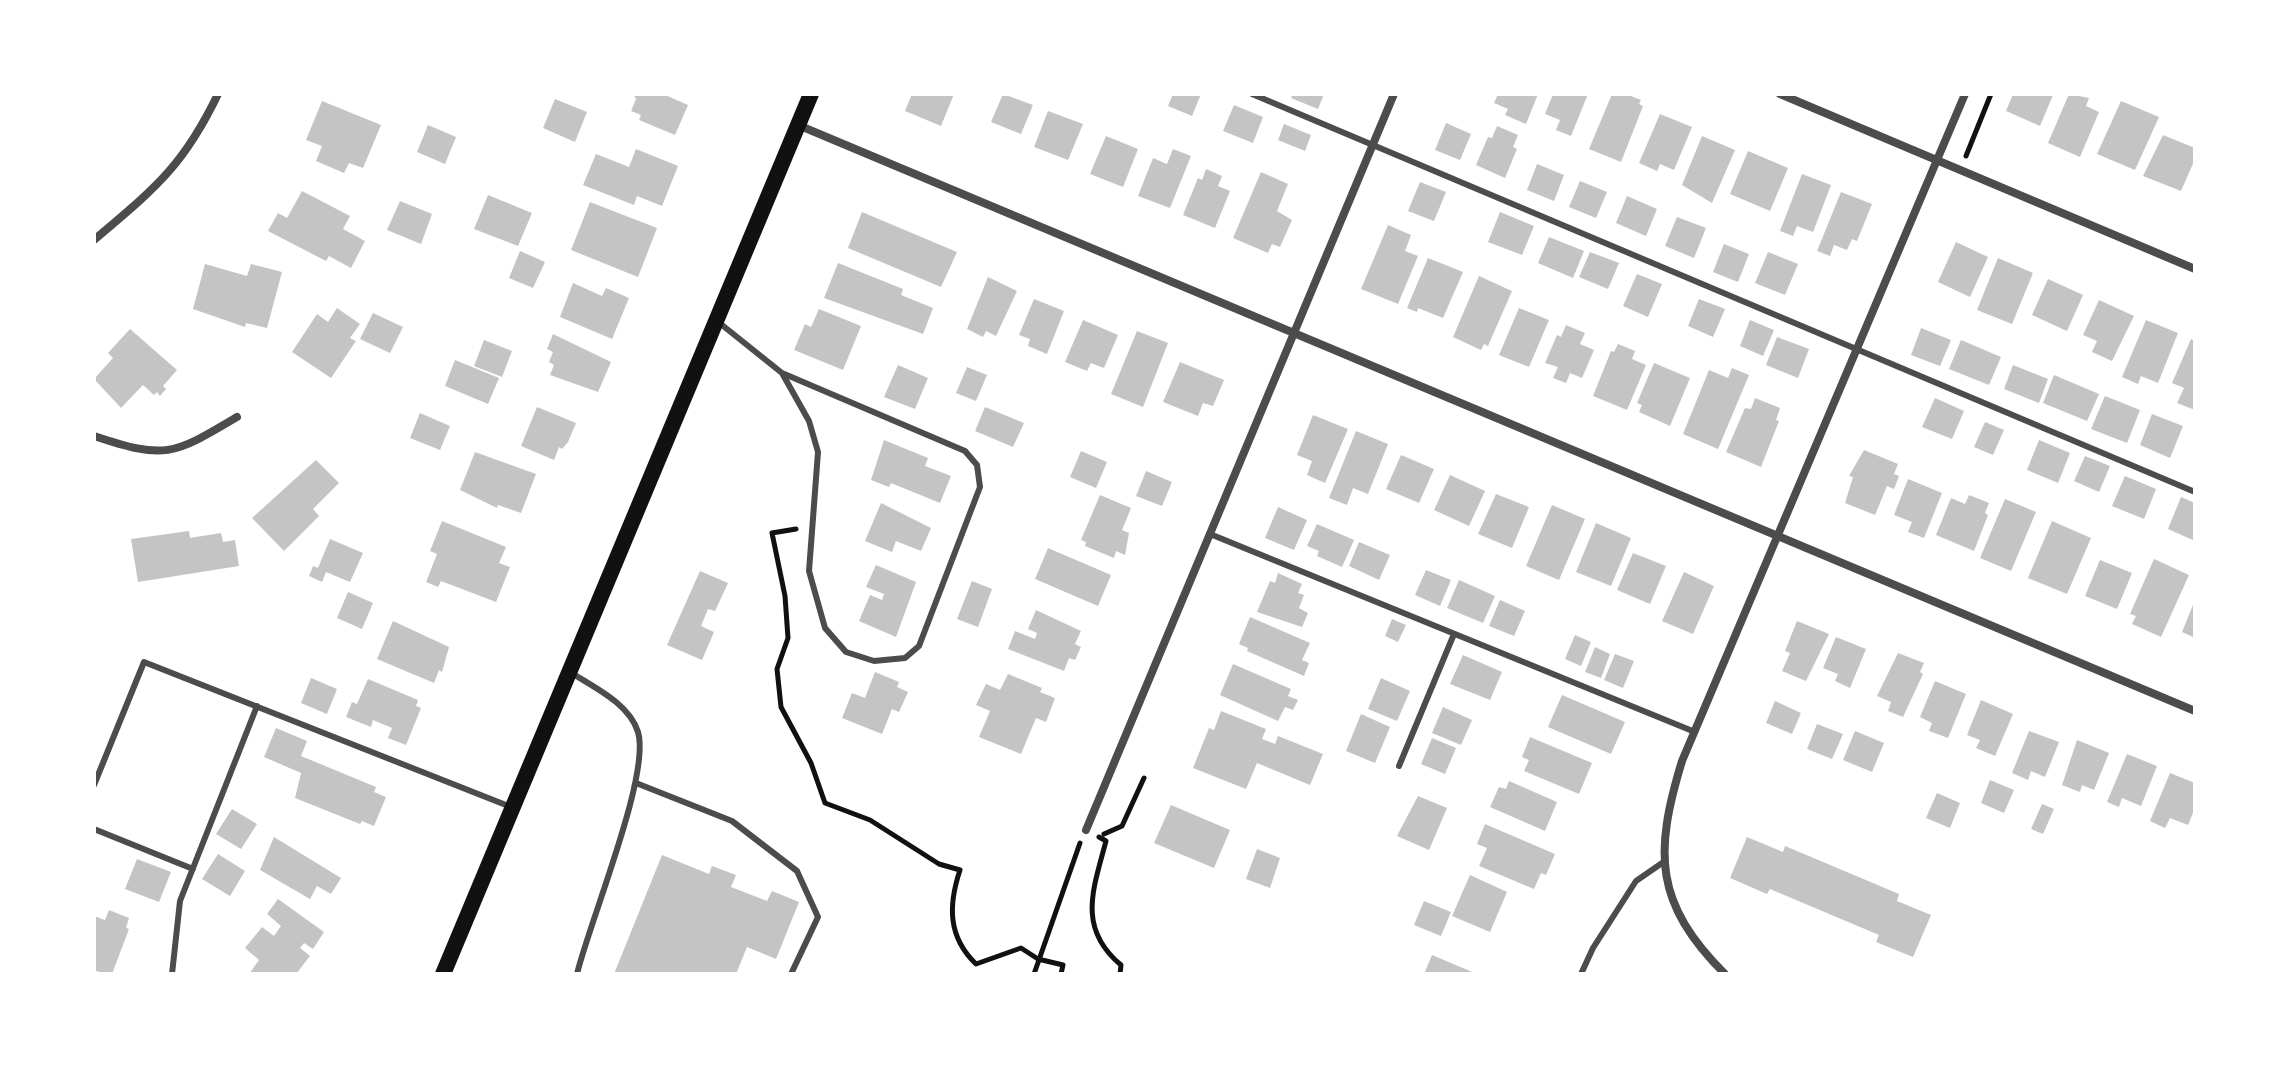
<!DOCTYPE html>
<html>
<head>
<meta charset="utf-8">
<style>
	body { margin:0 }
	#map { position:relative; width:2289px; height:1068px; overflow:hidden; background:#fff; font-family:Manrope,sans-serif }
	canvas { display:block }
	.frame { position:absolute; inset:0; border:96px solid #fff; pointer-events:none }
</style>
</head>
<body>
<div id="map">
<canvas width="2289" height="1068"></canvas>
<div class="frame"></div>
</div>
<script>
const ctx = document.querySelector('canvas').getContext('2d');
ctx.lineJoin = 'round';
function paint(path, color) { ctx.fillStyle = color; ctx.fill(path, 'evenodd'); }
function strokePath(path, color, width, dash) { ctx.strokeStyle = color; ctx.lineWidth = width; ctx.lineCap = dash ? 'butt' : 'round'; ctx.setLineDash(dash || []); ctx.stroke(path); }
paint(new Path2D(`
	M633 94H663L688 105 675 135 639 120 641 115 631 111 636 99Z
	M912 94H954L941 126 905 111Z
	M1003 94 1033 105 1021 134 991 122Z
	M1173 94H1201L1192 116 1168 106Z
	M1293 94H1324L1318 109 1291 98Z
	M1498 94H1538L1526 124 1505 115 1508 109 1494 103Z
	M1553 94H1588L1571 136 1556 130 1560 120 1545 114Z
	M1612 94H1626L1641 100 1639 104 1643 106 1621 162 1589 149Z
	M2013 94 2053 95 2040 126 2006 111Z
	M2069 94 2089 98 2086 106 2099 112 2080 157 2048 143Z
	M555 99 587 112 575 142 543 128Z
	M322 101 381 125 363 168 349 163 344 173 316 161 322 146 306 140Z
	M2121 101 2159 117 2135 170 2097 154Z
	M1234 105 1263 117 1253 143 1223 131Z
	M1048 111 1083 124 1068 160 1034 147Z
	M1660 114 1692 127 1674 170 1660 164 1657 171 1639 163Z
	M1446 123 1471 134 1460 160 1435 150Z
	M1284 124 1311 135 1305 151 1278 140Z
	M428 125 456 137 445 164 417 152Z
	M1497 126 1518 135 1513 147 1517 149 1505 178 1476 165 1488 137 1492 138Z
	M2163 135 2195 148V159L2181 191 2143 176Z
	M1106 136 1138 149 1123 187 1090 174Z
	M1702 136 1735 150 1712 203 1682 185Z
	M636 149 678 166 662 206 637 196 634 205 583 185 596 154 629 167Z
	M1173 149 1191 156 1170 208 1138 196 1153 158 1167 164Z
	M1748 151 1788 168 1770 211 1730 194Z
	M1537 164 1564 175 1554 201 1527 190Z
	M1206 169 1222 176 1218 186 1230 191 1215 228 1183 215 1198 178 1202 180Z
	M1261 172 1288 184 1277 211 1292 220 1280 247 1272 244 1268 253 1233 238Z
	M1802 174 1831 185 1813 232 1797 226 1793 236 1780 231Z
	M1580 181 1607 192 1596 218 1569 207Z
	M1420 182 1446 192 1434 221 1408 211Z
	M302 191 350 216 343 229 365 241 351 268 329 256 326 261 268 231 278 213 287 218Z
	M1841 192 1872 204 1857 241 1852 239 1847 250 1834 245 1830 256 1817 251Z
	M488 195 532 213 518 246 474 229Z
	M1627 196 1657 209 1646 236 1616 223Z
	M400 201 432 214 421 244 387 230Z
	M590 202 657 228 638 277 571 250Z
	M862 212 957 252 941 287 848 248Z
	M1500 212 1534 226 1522 255 1488 242Z
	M1677 217 1706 228 1694 258 1665 246Z
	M1388 225 1411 235 1405 251 1418 256 1398 304 1361 289Z
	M1549 237 1584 251 1573 278 1538 263Z
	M1956 242 1988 257 1970 297 1938 282Z
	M1724 244 1749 254 1738 282 1713 272Z
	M520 251 545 262 533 288 509 278Z
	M1590 252 1619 263 1608 289 1579 277Z
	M1768 252 1798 264 1785 295 1755 283Z
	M1428 258 1463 272 1443 318 1418 308 1417 312 1407 308Z
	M1998 258 2033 273 2012 324 1977 310Z
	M838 263 903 289 901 295 933 308 923 334 824 298Z
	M205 264 247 276 251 264 282 272 267 328 246 323 245 327 193 309Z
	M1637 274 1662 284 1648 317 1623 306Z
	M1479 276 1512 291 1488 346 1484 344 1481 350 1453 337Z
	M988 277 1017 291 996 336 986 331 983 337 967 329Z
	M2048 279 2083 295 2067 331 2032 315Z
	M573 283 602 296 606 288 629 298 612 339 560 317Z
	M1034 299 1064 311 1047 354 1028 346 1030 339 1019 335Z
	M1699 299 1725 309 1713 337 1688 326Z
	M2099 300 2134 316 2112 361 2092 352 2097 341 2083 335Z
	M337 308 360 324 350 338 356 341 331 378 292 352 317 314 328 322Z
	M1519 308 1549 320 1529 367 1499 355Z
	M819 309 861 326 843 370 794 350 805 324 811 327Z
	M373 313 403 327 390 353 360 339Z
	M1083 320 1118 335 1104 368 1091 363 1087 371 1065 362Z
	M1750 320 1774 330 1763 356 1740 346Z
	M2146 320 2178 333 2158 383 2141 376 2138 384 2122 377Z
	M1566 325 1585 333 1580 344 1594 350 1582 378 1570 373 1566 383 1553 378 1558 367 1545 363 1557 335 1561 337Z
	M1921 328 1951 340 1940 366 1911 355Z
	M130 329 177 370 163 386 166 389 160 396 157 392 154 395 143 385 121 408 94 379 113 358 108 353Z
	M1137 331 1168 343 1143 407 1111 394Z
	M553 334 611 362 598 392 550 375 554 365 549 362 553 352 547 349Z
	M1777 337 1809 349 1798 378 1766 365Z
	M2191 339 2195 341V410L2177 403 2184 388 2172 383Z
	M484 340 512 351 502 377 474 366Z
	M1961 340 2001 357 1989 385 1949 369Z
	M1618 344 1635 351 1632 359 1646 365 1627 410 1593 396 1611 351 1614 352Z
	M455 360 499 378 488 404 445 386Z
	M1180 362 1224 380 1213 406 1203 403 1198 416 1163 402Z
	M1654 363 1690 378 1670 426 1639 412 1642 405 1637 403Z
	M898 365 928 378 915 409 884 397Z
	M2013 365 2048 379 2039 403 2004 389Z
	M967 367 987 375 976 401 956 393Z
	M1732 368 1749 375 1718 449 1683 434 1709 370 1728 378Z
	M2054 375 2099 394 2087 421 2043 403Z
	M2105 396 2140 410 2127 443 2091 429Z
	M1755 398 1780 408 1776 420 1779 421 1761 467 1726 452 1745 408 1751 409Z
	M1935 398 1964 411 1952 439 1922 427Z
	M537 407 576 423 568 442 562 449 559 447 554 460 521 446Z
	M985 407 1024 423 1013 447 975 431Z
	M420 413 450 426 440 450 410 438Z
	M2152 414 2183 426 2170 458 2140 445Z
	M1313 415 1348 429 1325 483 1307 475 1312 461 1297 455Z
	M1985 422 2004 430 1993 455 1974 447Z
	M1356 431 1388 444 1368 494 1353 488 1347 505 1329 498Z
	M884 440 928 458 925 466 951 476 940 503 891 483 889 487 871 480Z
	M2039 440 2070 453 2058 483 2027 470Z
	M1864 450 1898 464 1894 474 1899 476 1894 489 1887 486 1875 515 1845 503 1853 477 1849 476Z
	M1081 451 1107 462 1096 488 1070 477Z
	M475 452 536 474 521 513 498 505 497 508 460 490Z
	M1401 455 1434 469 1419 503 1386 489Z
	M2085 456 2110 466 2099 492 2074 481Z
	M316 460 339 483 313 509 319 516 284 551 252 518Z
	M1146 471 1172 482 1162 506 1136 496Z
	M1450 475 1485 491 1469 526 1434 510Z
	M2125 476 2156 489 2144 519 2112 506Z
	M1908 479 1942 493 1924 538 1908 532 1912 522 1894 515Z
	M1496 494 1529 507 1512 548 1478 534Z
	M1100 495 1131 508 1122 530 1129 533 1125 555 1116 551 1114 558 1085 546 1086 542 1081 540Z
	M1969 495 1989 503 1985 513 1988 515 1974 551 1936 535 1951 498 1965 504Z
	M2181 497 2195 503V541L2168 529Z
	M2005 499 2036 512 2011 571 1980 558Z
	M881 503 931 528 921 551 896 541 892 552 865 541Z
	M1552 505 1585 519 1559 580 1526 566Z
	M1278 507 1307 520 1294 550 1265 538Z
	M442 521 506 547 499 563 510 567 496 602 441 581 438 587 426 582 437 554 430 551Z
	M2052 521 2091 538 2067 594 2028 578Z
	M1596 523 1631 538 1611 586 1576 572Z
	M1317 524 1354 540 1342 567 1317 556 1319 551 1307 546Z
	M189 531 190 538 221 533 223 542 235 540 239 566 138 582 131 539Z
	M330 539 363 553 350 582 326 572 322 582 309 576 313 566 318 568Z
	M1359 542 1390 555 1379 580 1349 566Z
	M1048 548 1111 575 1098 606 1035 579Z
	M1633 553 1666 566 1650 604 1617 590Z
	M2154 559 2189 575 2161 637 2132 624 2136 616 2130 614Z
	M2100 560 2132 573 2117 609 2085 596Z
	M876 565 916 582 896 637 859 621 870 595 882 600 884 594 866 587Z
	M1426 570 1451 580 1440 606 1415 595Z
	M700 571 728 583 715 611 708 609 701 626 714 632 702 660 667 645Z
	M1684 572 1714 586 1693 634 1662 621Z
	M1278 573 1302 584 1298 593 1304 595 1299 608 1308 613 1302 627 1257 612 1270 581 1275 583Z
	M1459 580 1495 596 1483 623 1447 608Z
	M972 581 992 589 978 627 957 619Z
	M348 592 373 603 362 629 337 618Z
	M1500 600 1525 611 1514 636 1489 626Z
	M2195 600V638L2182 632Z
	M1036 610 1081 631 1075 644 1081 647 1075 660 1069 658 1064 671 1008 649 1015 631 1035 639 1037 633 1028 629Z
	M1250 617 1310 643 1302 660 1309 663 1304 676 1247 651 1248 648 1239 644Z
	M1392 619 1406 625 1398 642 1385 636Z
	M393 621 449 647 442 672 439 670 434 683 377 659Z
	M1797 621 1829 634 1806 681 1782 671 1790 653 1785 651Z
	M1575 635 1591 642 1581 666 1565 659Z
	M1836 637 1866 649 1850 688 1835 681 1838 674 1823 668Z
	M1595 647 1610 654 1601 678 1585 672Z
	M1898 653 1924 663 1920 672 1923 674 1903 717 1888 711 1891 702 1877 696Z
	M1615 654 1634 661 1623 688 1604 680Z
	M1463 655 1502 672 1490 700 1450 684Z
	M1233 664 1291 689 1288 696 1298 700 1293 710 1285 707 1278 721 1220 695Z
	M875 672 899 682 897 687 908 692 899 712 892 709 882 734 842 718 852 693 865 698Z
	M1008 674 1042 688 1040 692 1055 698 1046 722 1036 718 1021 754 979 737 990 711 976 705 986 684 1000 690Z
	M311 678 337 689 327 714 301 703Z
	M1381 678 1410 691 1397 721 1368 709Z
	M368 679 418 700 416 706 421 708 406 745 388 738 392 728 373 720 371 727 346 717 352 702 357 704Z
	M1935 681 1966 694 1948 738 1929 731 1932 723 1920 717Z
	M1562 695 1625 722 1611 754 1548 727Z
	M1981 700 2013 714 1995 756 1976 748 1980 740 1967 735Z
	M1775 701 1801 713 1792 734 1766 723Z
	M1443 707 1472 720 1461 745 1432 733Z
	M1221 711 1266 729 1262 739 1275 744 1278 736 1323 754 1310 785 1257 763 1246 789 1193 768 1209 728 1214 730Z
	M1361 714 1390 727 1375 763 1346 751Z
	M1817 724 1843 734 1832 759 1807 749Z
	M276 728 307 741 301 756 376 787 374 792 386 797 374 826 362 821 360 824 295 798 301 773 264 757Z
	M1855 731 1884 743 1872 772 1843 760Z
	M2029 731 2059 742 2045 777 2031 771 2028 780 2012 773Z
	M1530 737 1592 763 1579 794 1524 771 1529 760 1522 757Z
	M1432 738 1456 748 1445 774 1421 764Z
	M2077 740 2109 753 2094 790 2082 785 2080 792 2062 785Z
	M2127 754 2157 766 2141 806 2122 798 2119 807 2107 802Z
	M2170 773 2195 783V808L2188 825 2170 818 2165 828 2150 821Z
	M1990 780 2014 790 2004 813 1981 803Z
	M1509 781 1557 802 1545 831 1490 807 1499 787 1506 789Z
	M1937 793 1960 803 1950 828 1926 818Z
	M1418 796 1447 808 1429 850 1397 836Z
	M2042 804 2054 809 2043 834 2031 829Z
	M1171 805 1230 830 1214 868 1154 843Z
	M232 809 257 824 241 849 216 834Z
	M1485 824 1555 854 1546 875 1541 873 1534 889 1479 866 1487 848 1477 844Z
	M274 837 341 878 331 894 317 886 310 899 260 870Z
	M1747 837 1783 852 1785 846 1899 894 1897 901 1931 915 1913 957 1876 942 1879 935 1770 889 1767 894 1730 878Z
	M1257 849 1280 858 1270 888 1246 879Z
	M218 854 245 871 230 896 202 879Z
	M662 855 709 874 712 866 736 875 731 887 767 901 772 891 799 902 776 959 747 947 736 974H614Z
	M137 859 171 872 159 902 125 889Z
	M1470 875 1507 892 1490 932 1452 916Z
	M278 899 324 932 313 949 304 943 300 948 310 956 296 974H249L259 960 245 948 262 927 274 936 281 926 267 914Z
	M1424 901 1451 912 1441 936 1414 925Z
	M109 910 129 918 126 928 129 929 112 974H104L94 970V916L105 920Z
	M1432 955 1477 974H1424Z`), '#c4c4c4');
strokePath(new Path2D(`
	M1966 156 1991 94
	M796 529 772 533 785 596 788 638 777 669 781 707 811 763 825 803 870 820 939 864 960 870C948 906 948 937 976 964L1021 948 1038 959 1063 965 1061 974
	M1104 834 1122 826 1144 778
	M1099 837 1106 841C1093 890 1077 928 1121 965L1120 974
	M1034 974 1080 843`), '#111', 5);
strokePath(new Path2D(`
	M1252 94 2195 492
	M717 321 782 373 965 451 977 465 980 487 919 646 905 658 874 661 846 652 825 628 809 571 818 452 809 421 782 373
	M1210 534 1695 732
	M570 672C593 687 629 703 638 732 651 775 589 923 577 974
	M1399 766 1454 634
	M636 783 732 821 797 871 818 917 791 974
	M94 785 144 662 511 807
	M94 829 193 869
	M172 974 180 901 257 706
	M1581 974 1593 948 1636 881 1665 861`), '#4c4c4c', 6);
strokePath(new Path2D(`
	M1780 94 2195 269
	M798 125 2195 711
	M94 240C154 189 183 167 218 94
	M94 436C166 460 173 455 237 417
	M1086 830 1394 94
	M1725 974C1654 903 1654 853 1682 761L1965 94`), '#4c4c4c', 8);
strokePath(new Path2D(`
	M443 974 811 94`), '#111', 16);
</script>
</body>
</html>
